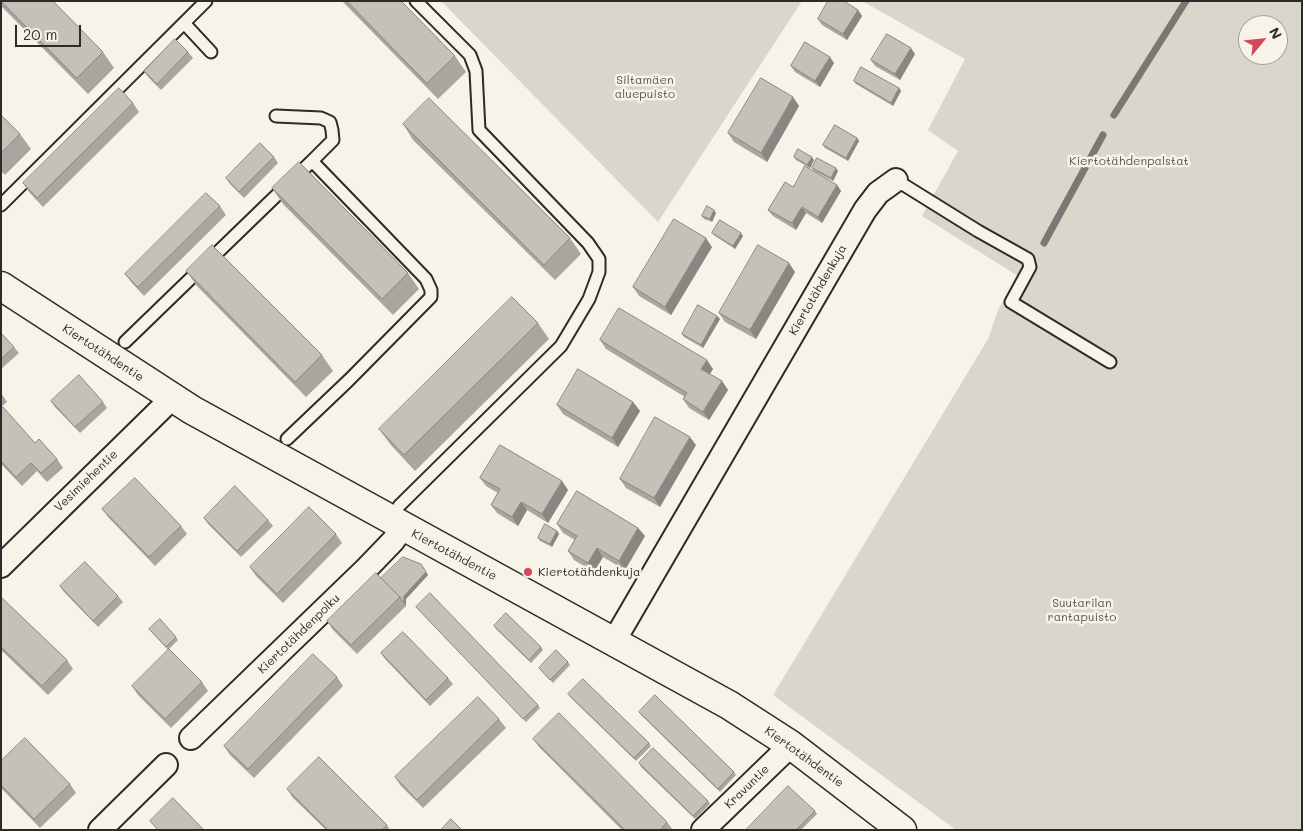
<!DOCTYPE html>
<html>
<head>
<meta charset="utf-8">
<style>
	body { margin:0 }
	#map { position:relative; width:1303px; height:831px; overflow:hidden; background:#f7f3e8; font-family:Mali,sans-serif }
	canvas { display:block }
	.frame { position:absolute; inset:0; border:2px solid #2b2b2b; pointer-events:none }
	.north { position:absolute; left:1238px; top:15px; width:50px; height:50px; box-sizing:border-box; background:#f7f3e8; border:1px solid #a5a39c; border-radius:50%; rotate:62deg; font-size:14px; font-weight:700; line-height:20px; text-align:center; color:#2b2b2b }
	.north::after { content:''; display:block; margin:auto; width:18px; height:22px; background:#d1495b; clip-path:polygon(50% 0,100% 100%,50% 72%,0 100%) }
	.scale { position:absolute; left:15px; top:25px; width:66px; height:22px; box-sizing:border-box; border:2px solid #2b2b2b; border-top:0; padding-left:6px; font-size:15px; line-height:18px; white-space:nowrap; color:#2b2b2b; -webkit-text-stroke:4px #f7f3e8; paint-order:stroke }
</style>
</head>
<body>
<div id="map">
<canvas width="1303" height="831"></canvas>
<div class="frame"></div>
<div class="north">N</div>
<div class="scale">20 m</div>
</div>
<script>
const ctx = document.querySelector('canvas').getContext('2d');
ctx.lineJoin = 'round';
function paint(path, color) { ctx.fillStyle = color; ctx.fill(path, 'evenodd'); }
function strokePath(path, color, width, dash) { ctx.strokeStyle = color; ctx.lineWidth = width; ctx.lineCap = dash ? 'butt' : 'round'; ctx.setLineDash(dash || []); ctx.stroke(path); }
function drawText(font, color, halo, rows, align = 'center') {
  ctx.font = font + ' Mali,sans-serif'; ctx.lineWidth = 5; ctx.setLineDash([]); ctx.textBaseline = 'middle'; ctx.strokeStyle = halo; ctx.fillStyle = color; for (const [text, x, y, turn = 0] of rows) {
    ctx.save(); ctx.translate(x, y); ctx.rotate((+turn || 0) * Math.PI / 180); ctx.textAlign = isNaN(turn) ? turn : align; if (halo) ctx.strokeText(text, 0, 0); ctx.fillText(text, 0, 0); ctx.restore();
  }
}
paint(new Path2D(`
	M441 1H802L658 222Z
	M862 1H1302V830H956L773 695 988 339 998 310 1018 276 922 216 958 151 928 130 965 59ZM1248 25H1278V55H1248Z`), '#dad6cc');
strokePath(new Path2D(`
	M1114 115 1186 1
	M1044 243 1103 135`), '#7a7874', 7);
const lane = new Path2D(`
	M184 23 211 52
	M276 116 321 118 330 122 332 130 333 140 312 161
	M896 180 978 231 1028 259 1030 267 1011 302 1110 362
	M1 205 206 1
	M125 342 312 161 426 279 431 290V297L349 380 287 439
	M399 506 561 346 589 299 599 272V259L588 243 479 130 476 71 470 55 416 1`);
const street = new Path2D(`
	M1 566 162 408 171 397
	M614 641 865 210 878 193 896 180
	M191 738 367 568 393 541 403 527
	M100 830 166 765
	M703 830 791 745`);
const secondary = new Path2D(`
	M1 286 192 410 729 705 791 745 902 830`);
strokePath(lane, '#2b2b2b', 15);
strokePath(street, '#2b2b2b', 26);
strokePath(secondary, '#2b2b2b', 31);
strokePath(lane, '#f7f3e8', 11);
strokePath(street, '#f7f3e8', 22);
strokePath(secondary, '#f7f3e8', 28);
paint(new Path2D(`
	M1 1 103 52 114 68 88 94 1 6Z
	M342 1H401L455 56 466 72 438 99Z
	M858 10 862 16 847 40 822 25 818 19Z
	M188 52 193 58 161 90 148 77 144 71Z
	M915 54 900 80 875 66 871 60Z
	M834 63 820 87 795 72 791 66Z
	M854 81 899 88 901 91 893 106 856 84Z
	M793 97 799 106 767 162 734 142 728 133Z
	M133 103 139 112 43 207 29 192 23 183Z
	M1 115 20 134 31 149 5 175 1 171Z
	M403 124 570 238 581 254 555 280 413 140Z
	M857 138 859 141 848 161 825 148 823 145Z
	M274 157 278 163 244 198 230 184 226 178Z
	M794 157 814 160 810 168 796 160Z
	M812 168 838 171 833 181 814 171Z
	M837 185 841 191 822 223 806 213 796 230 773 216 768 210 793 187Z
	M272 188 408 273 419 289 393 315 283 204Z
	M220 206 226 215 144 296 131 282 125 274Z
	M716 213 712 222 704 219 702 216Z
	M712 233 743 236 735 249 715 236Z
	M712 247 671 315 639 296 633 287Z
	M186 271 322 355 333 371 306 397 197 286Z
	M795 272 756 339 725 322 719 313Z
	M717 316 720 319 703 348 684 337 682 334Z
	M538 323 549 339 415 471 390 444 379 429Z
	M1 333 14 347 19 353 1 369Z
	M600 340 713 369 710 374 722 381 728 390 709 420 689 408 683 399 685 397 606 349Z
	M1 393 7 402 1 407Z
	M51 401 103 402 107 408 80 433 55 407Z
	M633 402 640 411 618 447 563 414 557 405Z
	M1 409 35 443 57 459 63 468 47 482 37 471 22 486 1 464Z
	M696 445 660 507 626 488 620 479Z
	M480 478 562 481 568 490 548 523 527 510 518 526 497 513 491 505 498 493 486 486Z
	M102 509 181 526 187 534 155 566 109 518Z
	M204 518 268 520 273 526 241 557 208 524Z
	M557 524 638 528 645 536 625 570 603 557 594 572 574 560 568 551 575 540 563 533Z
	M557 531 559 534 552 547 540 541 538 538Z
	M336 534 342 543 283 603 256 576 250 567Z
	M421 564 428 575 406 599V606L357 654 333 630 327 621 381 578Z
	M60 586 118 596 123 602 98 627 64 592Z
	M1 598 67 660 73 669 48 695 1 650Z
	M416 607 538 705 540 708 526 722Z
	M494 626 541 647 543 650 531 663 496 629Z
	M149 629 176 637 178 640 168 650Z
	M381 653 448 678 453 684 430 706 385 659Z
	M568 662 570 665 553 683 539 668Z
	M337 677 343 686 254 778 230 755 224 746Z
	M202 682 208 691 171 728 138 695 132 686Z
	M568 694 649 743 651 746 636 761 571 698Z
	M639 712 734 772 736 775 720 792 641 715Z
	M499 719 506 728 423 808 401 786 395 777Z
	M533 739 667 822 673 830H622L539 747Z
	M1 761 70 784 76 793 40 828 1 788Z
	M639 763 708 801 710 804 695 819 641 767Z
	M287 789 387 825 390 830H326L293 798Z
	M815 811 817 814 801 830H746Z`), '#a9a69f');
paint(new Path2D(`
	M858 10 862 16 847 40 843 34Z
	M911 48 915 54 900 80 895 74Z
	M830 57 834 63 820 87 815 81Z
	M899 88 901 91 893 106 891 103Z
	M793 97 799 106 767 162 761 153Z
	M857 138 859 141 848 161 846 158Z
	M812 157 814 160 810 168 807 165Z
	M836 168 838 171 833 181 831 178Z
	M837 185 841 191 822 223 818 217Z
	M802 207 806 213 796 230 792 223Z
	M714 210 716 213 712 222 710 219Z
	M741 233 743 236 735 249 733 246Z
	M706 238 712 247 671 315 665 307Z
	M789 263 795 272 756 339 750 330Z
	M717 316 720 319 703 348 701 345Z
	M707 360 713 369 707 378 701 369Z
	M722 381 728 390 709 420 703 412Z
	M633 402 640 411 618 447 612 438Z
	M690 437 696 445 660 507 654 498Z
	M562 481 568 490 548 523 542 514Z
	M521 502 527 510 518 526 512 517Z
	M638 528 645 536 625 570 619 561Z
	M557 531 559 534 552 547 550 544Z
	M597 548 603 557 594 572 588 563Z
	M426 572 428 575 406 599V606L404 603V596Z`), '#898782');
const building = new Path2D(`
	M1 1H53L103 52 77 78Z
	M347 1H401L455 56 427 83Z
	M828 1H844L858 10 843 34 818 19Z
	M887 34 911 48 895 74 871 60Z
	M175 39 188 52 157 84 144 71Z
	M805 42 830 57 815 81 791 66Z
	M861 67 899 88 891 103 854 81Z
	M761 78 793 97 761 153 728 133Z
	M119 88 133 103 37 198 23 183Z
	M429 98 570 238 544 265 403 124Z
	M1 115 20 134 1 153Z
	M835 125 857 138 846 158 823 145Z
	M260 143 274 157 239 192 226 178Z
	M798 149 812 157 807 165 794 157Z
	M817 158 836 168 831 178 812 168Z
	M299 162 408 273 382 299 272 188Z
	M805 166 837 185 818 217 802 207 792 223 768 210 785 182 793 187Z
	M206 193 220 206 138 287 125 274Z
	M707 206 714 210 710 219 702 216Z
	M674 219 706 238 665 307 633 287Z
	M720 220 741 233 733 246 712 233Z
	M212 245 322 355 295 382 186 271Z
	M758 245 789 263 750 330 719 313Z
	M512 297 538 323 404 455 379 429Z
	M698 305 717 316 701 345 682 334Z
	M619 308 707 360 701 369 722 381 703 412 683 399 687 393 600 340Z
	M1 333 14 347 1 359Z
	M578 369 633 402 612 438 557 405Z
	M79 375 103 402 75 427 51 401Z
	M3 407 35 443 39 439 57 459 41 473 31 463 16 477 1 461V409Z
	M655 417 690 437 654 498 620 479Z
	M500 445 562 481 542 514 521 502 512 517 491 505 500 489 480 478Z
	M135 478 181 526 149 557 102 509Z
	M235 486 268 520 237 551 204 518Z
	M577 491 638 528 619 561 597 548 588 563 568 551 577 536 557 524Z
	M309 507 336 534 277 594 250 567Z
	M545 524 557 531 550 544 538 538Z
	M403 557 421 564 426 572 404 596V603L400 597 381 578Z
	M85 562 118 596 93 621 60 586Z
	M376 573 400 597 351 645 327 621Z
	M430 593 538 705 523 719 416 607Z
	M1 598H2L67 660 42 686 1 647Z
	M506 613 541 647 529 660 494 626Z
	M160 619 176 637 166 647 149 629Z
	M403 632 448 678 426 700 381 653Z
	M169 649 202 682 165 719 132 686Z
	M556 650 568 662 550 680 539 668Z
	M313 654 337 677 248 769 224 746Z
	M583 679 649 743 634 758 568 694Z
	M655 695 734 772 718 789 639 712Z
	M478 697 499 719 417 800 395 777Z
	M559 713 667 822 660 830H625L533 739Z
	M25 738 70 784 34 819 1 785V761Z
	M653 748 708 801 693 816 639 763Z
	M319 757 387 825 382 830H328L287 789Z
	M788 786 815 811 796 830H746Z
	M173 798 204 830H158L150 821Z
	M451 819 462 830H441Z`);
paint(building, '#c4c1b9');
strokePath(building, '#898782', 1);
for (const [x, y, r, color] of [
	[528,572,5,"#d1495b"]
]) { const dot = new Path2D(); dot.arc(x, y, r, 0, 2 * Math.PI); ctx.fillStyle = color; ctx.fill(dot); strokePath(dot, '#f7f3e8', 2); }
drawText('12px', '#575653', '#f7f3e8', [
	["Siltamäen",645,80],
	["aluepuisto",645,94],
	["Kiertotähdenpalstat",1129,161],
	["Suutarilan",1082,603],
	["rantapuisto",1082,617]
]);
drawText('12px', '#2b2b2b', '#f7f3e8', [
	["Kiertotähdenkuja",818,290,-60],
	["Kiertotähdentie",103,353,33],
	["Vesimiehentie",86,481,-44],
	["Kiertotähdentie",454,555,28],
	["Kiertotähdenpolku",299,634,-44],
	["Kiertotähdentie",804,757,36],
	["Kravuntie",747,787,-44]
]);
drawText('12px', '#2b2b2b', '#f7f3e8', [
	["Kiertotähdenkuja",538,572]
], 'left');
</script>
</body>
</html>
